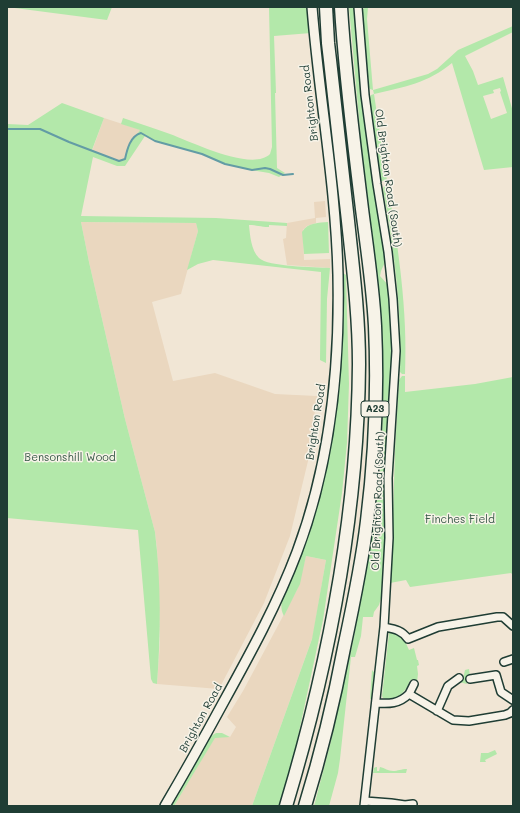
<!DOCTYPE html>
<html>
<head>
<meta charset="utf-8">
<style>
	body { margin:0 }
	#map { position:relative; width:520px; height:813px; overflow:hidden; background:#f1e6d5; font-family:Mali,sans-serif }
	canvas { display:block }
	.frame { position:absolute; inset:0; border:8px solid #1f3d34; pointer-events:none }
</style>
</head>
<body>
<div id="map">
<canvas width="520" height="813"></canvas>
<div class="frame"></div>
</div>
<script>
const ctx = document.querySelector('canvas').getContext('2d');
ctx.lineJoin = 'round';
function paint(path, color) { ctx.fillStyle = color; ctx.fill(path, 'evenodd'); }
function strokePath(path, color, width, dash) { ctx.strokeStyle = color; ctx.lineWidth = width; ctx.lineCap = dash ? 'butt' : 'round'; ctx.setLineDash(dash || []); ctx.stroke(path); }
function drawText(font, color, halo, rows, align = 'center') {
  ctx.font = font + ' Mali,sans-serif'; ctx.lineWidth = 3; ctx.setLineDash([]); ctx.textBaseline = 'middle'; ctx.strokeStyle = halo; ctx.fillStyle = color; for (const [text, x, y, turn = 0] of rows) {
    ctx.save(); ctx.translate(x, y); ctx.rotate((+turn || 0) * Math.PI / 180); ctx.textAlign = isNaN(turn) ? turn : align; if (halo) ctx.strokeText(text, 0, 0); ctx.fillText(text, 0, 0); ctx.restore();
  }
}
paint(new Path2D(`
	M104 118 141 130 127 148 125 159 121 161H116L92 151Z
	M325 201 326 217 316 218V223L307 226 303 230 304 260 330 259V268L287 265 283 239 286 238 287 223 315 218 314 202Z
	M81 222 196 223 198 231 181 294 152 302 173 381 215 373 275 394 317 396 308 461 290 536 264 603 219 689 157 684 160 642 157 548 155 532 125 419 89 262Z
	M306 556 326 560 313 636 252 806H174L215 737H230L236 727 227 717 243 691 298 588Z`), '#ead7bf');
paint(new Path2D(`
	M7 7H112L107 20Z
	M269 7H307L311 33 274 36 276 93H275L277 168 285 173 279 177 269 173 245 169 225 164 202 154 155 141 145 136 125 166H117L93 157 81 216 216 218 287 223V226L269 225V227C260 227 257 225 249 225 250 235 251 250 259 258 268 267 315 267 330 268L327 299 326 363 320 360 321 272 213 260 198 264 187 270 198 231 196 223 81 222 89 262 125 419 155 532C161 582 161 634 157 684L153 683 151 679 138 530 7 518V124L28 125 62 103 104 118 92 150 116 161H119L125 159 127 148 140 130 121 124 123 118C139 123 155 129 170 134 192 142 252 172 270 154L272 147Z
	M349 7H354L362 91 386 260 381 271 380 276 389 286 393 350 385 555 382 595 379 605 374 612 373 617H363L361 636 355 657H351L340 759 338 773 329 806H314L330 745 354 637 373 529 381 464 383 404V357L378 280 361 141Z
	M366 7H368L367 19 373 90 428 74 437 69 458 50 513 26V32L465 56 473 71 478 85 503 77 513 112V167L484 170 452 63C428 83 404 87 374 94L387 181H381L369 100 371 95 374 94 373 90 370 89 369 87 362 10ZM500 88 501 91 500 92 507 113 491 119 483 96 494 93 493 90Z
	M388 185C398 248 408 310 405 374H402L400 372C402 310 394 249 383 189L384 186Z
	M328 222 329 253 304 254 302 232C308 222 319 223 328 222Z
	M343 273 346 275 349 384 347 443 342 493 323 620 291 769 279 806H252L312 639 326 560 306 556 300 584 284 616C280 609 281 602 284 594L319 491Z
	M402 376H405V392L475 384 513 377V575L511 573 410 587 406 580 390 583 392 552 395 450 399 380Z
	M395 631 404 639 409 650 414 648 417 660H418L419 665 417 666 418 674 417 682 410 680C407 691 396 703 383 698L382 696 389 633Z
	M469 669 470 676 466 677 467 684 459 682 463 679 465 670Z
	M372 670 375 673 373 699H370Z
	M216 733H222L230 737 215 738 174 806H168L208 738Z
	M495 750 497 754 485 760 486 762H480L481 753H488Z
	M376 767H377V771H379L380 767C385 768 388 771 393 771 398 771 401 769 407 769L406 773H373L374 768Z`), '#b3e8aa');
strokePath(new Path2D(`
	M7 129H40L69 142 119 161 125 159C127 150 130 136 141 133L155 141 202 154 225 164 252 170 265 168 270 169 283 175 293 174`), '#639ca5', 2);
const minor = new Path2D(`
	M358 7 365 95 377 184 388 252 393 299 396 351 388 478 389 538 384 627 364 806
	M384 627C394 629 402 630 408 639L438 627 497 617H503L513 626
	M504 662 513 659
	M470 679 496 675 501 692 513 700
	M409 694 414 684
	M376 703C389 704 399 704 409 694L453 720 469 721 505 715 510 713 513 710
	M437 711 448 686 459 678
	M365 801 391 803 405 805 413 804`);
const tertiary = new Path2D(`
	M165 806C185 772 204 738 223 703 250 654 277 605 297 552 330 464 340 368 338 275 336 185 319 97 312 7`);
const trunk = new Path2D(`
	M286 806C329 663 358 513 359 364 359 316 353 268 348 221 341 161 335 102 328 43L326 7
	M305 806C321 754 334 701 344 648 353 606 362 564 367 521 375 456 378 391 375 326 373 287 367 248 362 209 354 142 345 75 341 7`);
strokePath(minor, '#1f3d34', 10);
strokePath(tertiary, '#1f3d34', 12);
strokePath(trunk, '#1f3d34', 15);
strokePath(minor, '#f7f3e8', 7);
strokePath(tertiary, '#f7f3e8', 9);
strokePath(trunk, '#f7f3e8', 12);
for (const [x, y, w] of [
	[375,409,28]
]) { const box = new Path2D(); box.roundRect(x - w / 2, y - 8, w, 16, 3); ctx.fillStyle = '#f7f3e8'; ctx.fill(box); strokePath(box, '#1f3d34', 1); }
drawText('bold 10px', '#1f3d34', null, [
	["A23",375,409]
]);
drawText('11px', '#1f3d34', '#f7f3e8', [
	["Brighton Road",310,103,-97],
	["Old Brighton Road (South)",388,178,82],
	["Brighton Road",316,422,-81],
	["Old Brighton Road (South)",378,501,-88],
	["Brighton Road",201,718,-61]
]);
drawText('11px', '#355746', '#f7f3e8', [
	["Bensonshill Wood",70,458],
	["Finches Field",460,520]
]);
</script>
</body>
</html>
